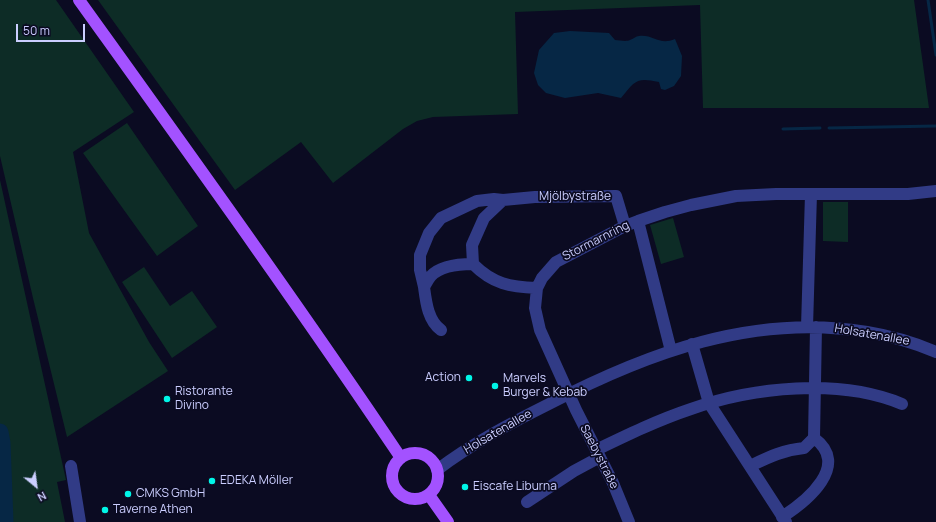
<!DOCTYPE html>
<html>
<head>
<meta charset="utf-8">
<style>
	body { margin:0 }
	#map { position:relative; width:936px; height:522px; overflow:hidden; background:#0b0b22; font-family:Manrope,sans-serif }
	canvas { display:block }
	.north { position:absolute; left:16px; top:466px; width:40px; height:40px; -webkit-text-stroke:3px #0b0b22; paint-order:stroke; rotate:151deg; font-size:11px; font-weight:700; line-height:16px; text-align:center; color:#cbceff }
	.north::after { content:''; display:block; margin:auto; width:14px; height:18px; background:#cbceff; clip-path:polygon(50% 0,100% 100%,50% 72%,0 100%) }
	.scale { position:absolute; left:16px; top:24px; width:69px; height:18px; box-sizing:border-box; border:2px solid #cbceff; border-top:0; padding-left:5px; font-size:12px; line-height:14px; white-space:nowrap; color:#cbceff; -webkit-text-stroke:3px #0b0b22; paint-order:stroke }
</style>
</head>
<body>
<div id="map">
<canvas width="936" height="522"></canvas>
<div class="north">N</div>
<div class="scale">50 m</div>
</div>
<script>
const ctx = document.querySelector('canvas').getContext('2d');
ctx.lineJoin = 'round';
function paint(path, color) { ctx.fillStyle = color; ctx.fill(path, 'evenodd'); }
function strokePath(path, color, width, dash) { ctx.strokeStyle = color; ctx.lineWidth = width; ctx.lineCap = dash ? 'butt' : 'round'; ctx.setLineDash(dash || []); ctx.stroke(path); }
function drawText(font, color, halo, rows, align = 'center') {
  ctx.font = font + ' Manrope,sans-serif'; ctx.lineWidth = 3.5; ctx.setLineDash([]); ctx.textBaseline = 'middle'; ctx.strokeStyle = halo; ctx.fillStyle = color; for (const [text, x, y, turn = 0] of rows) {
    ctx.save(); ctx.translate(x, y); ctx.rotate((+turn || 0) * Math.PI / 180); ctx.textAlign = isNaN(turn) ? turn : align; if (halo) ctx.strokeText(text, 0, 0); ctx.fillText(text, 0, 0); ctx.restore();
  }
}
paint(new Path2D(`
	M0 0H56L134 112 73 152 89 233 149 342 168 371 67 437 33 298 0 156Z
	M98 0H914L929 108H703L700 5 515 12 518 114 433 117 417 121 403 129 333 183 301 142 235 190Z
	M127 123 198 226 157 256 83 153Z
	M0 180 66 480 57 482 65 522H0Z
	M823 202H848V242L823 241Z
	M673 218 684 257 661 264 650 225Z
	M144 267 170 306 192 291 217 327 172 358 122 282Z`), '#0d2c26');
paint(new Path2D(`
	M570 31 609 33 615 40C619 40 626 42 630 40 633 39 636 36 639 36 653 34 659 46 675 39L682 56 681 76 674 86 665 90 661 89 659 82C636 77 635 81 621 98L598 93 565 98 546 93 538 85 534 73 539 50 554 33Z`), '#062745');
strokePath(new Path2D(`
	M928 0 936 55
	M829 128 936 126
	M783 129 820 128`), '#062745', 3);
strokePath(new Path2D(`
	M0 432 2 443 5 522`), '#062745', 17);
strokePath(new Path2D(`
	M638 221 671 351
	M473 264C460 264 441 265 431 276 428 279 426 284 424 287L420 270V255L429 233 441 218 477 201 494 199 503 200
	M424 287C426 302 428 321 441 330
	M537 288C510 287 493 284 473 264L472 245 484 218 503 200 535 197 616 196 625 226
	M807 327 811 194
	M692 344 709 403 786 522
	M814 438 816 327
	M596 450C627 435 658 420 691 409 753 387 839 378 902 404
	M71 466 80 522
	M750 466C769 457 783 450 804 448L814 438C851 465 807 501 782 517
	M437 470C471 444 511 423 549 404 647 353 754 313 867 332 891 336 913 342 936 352
	M527 502 574 471 600 457
	M629 522 613 483 576 410 540 330 535 308 537 288 542 278 556 262 625 226 638 221 665 212 691 205 736 196 776 194H908L936 191`), '#313b86', 12);
strokePath(new Path2D(`
	M79 0C188 152 297 303 401 458
	M392 476a23 23 0 1 1 46 0a23 23 0 1 1-46 0Z
	M429 495 448 522`), '#a352ff', 12);
for (const [x, y, r, color] of [
	[469,378,4,"#00f6e8"],
	[495,386,4,"#00f6e8"],
	[167,399,4,"#00f6e8"],
	[212,481,4,"#00f6e8"],
	[465,487,4,"#00f6e8"],
	[128,494,4,"#00f6e8"],
	[105,510,4,"#00f6e8"]
]) { const dot = new Path2D(); dot.arc(x, y, r, 0, 2 * Math.PI); ctx.fillStyle = color; ctx.fill(dot); strokePath(dot, '#0b0b22', 1.5); }
drawText('12px', '#cbceff', '#0b0b22', [
	["Mjölbystraße",575,197],
	["Stormarnring",596,241,-27],
	["Holsatenallee",872,335,10],
	["Holsatenallee",498,432,-30],
	["Saebystraße",599,457,63]
]);
drawText('12px', '#cbceff', '#0b0b22', [
	["Action",461,378,"right"],
	["Marvels",503,379],
	["Burger & Kebab",503,393],
	["Ristorante",175,392],
	["Divino",175,406],
	["EDEKA Möller",220,481],
	["Eiscafe Liburna",473,487],
	["CMKS GmbH",136,494],
	["Taverne Athen",113,510]
], 'left');
</script>
</body>
</html>
